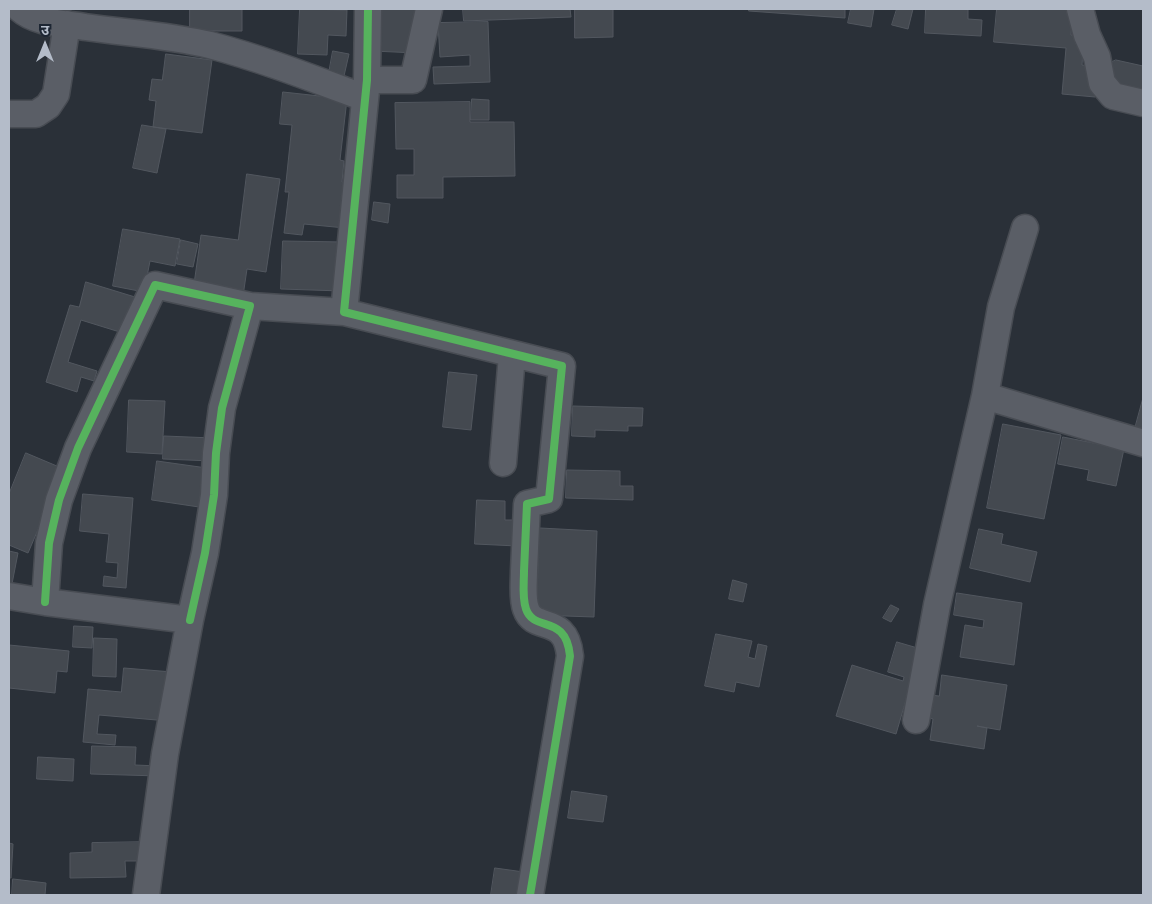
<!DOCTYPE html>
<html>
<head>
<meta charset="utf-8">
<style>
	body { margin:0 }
	#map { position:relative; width:1152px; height:904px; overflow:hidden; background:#2a3038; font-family:Roboto,"Noto Sans Devanagari",sans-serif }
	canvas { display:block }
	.frame { position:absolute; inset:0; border:10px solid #b4bcc9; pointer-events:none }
	.north { position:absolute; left:20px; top:20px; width:50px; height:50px; -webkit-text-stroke:4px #1d2633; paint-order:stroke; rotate:0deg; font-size:14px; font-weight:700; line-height:20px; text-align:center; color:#b4bcc9 }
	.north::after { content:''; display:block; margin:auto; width:18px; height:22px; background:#b4bcc9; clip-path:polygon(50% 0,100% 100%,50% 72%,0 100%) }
</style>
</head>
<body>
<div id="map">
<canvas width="1152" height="904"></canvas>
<div class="frame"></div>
<div class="north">उ</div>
</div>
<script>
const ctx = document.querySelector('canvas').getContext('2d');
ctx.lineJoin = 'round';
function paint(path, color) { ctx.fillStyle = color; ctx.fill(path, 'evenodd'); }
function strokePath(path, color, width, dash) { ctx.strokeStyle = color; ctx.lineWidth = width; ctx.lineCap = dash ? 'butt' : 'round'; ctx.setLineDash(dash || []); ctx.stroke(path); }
const building = new Path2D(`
	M190 9H242V31H190Z
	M300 9 347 10 346 36 328 35 327 55 298 54Z
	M375 9H420L416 53 373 51Z
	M463 9H570L571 17 464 21Z
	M575 9H613V37L575 38Z
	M749 9H845V18L749 11Z
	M851 9H874L871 27 848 23Z
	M897 9H913L908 29 892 25Z
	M926 9H968V19L982 20 981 36 925 33Z
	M997 9H1073L1071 35 1084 36 1082 65 1097 67 1095 97 1062 94 1066 48 994 42Z
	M488 22 490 82 434 84 433 67 470 66V55L440 57 438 23Z
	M333 51 349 54 344 76 329 73Z
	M166 54 212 60 202 133 153 127 156 101 149 100 152 79 162 80Z
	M1116 60 1143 66V100L1114 93 1102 67Z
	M283 92 347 99 340 160 344 161 342 182 349 183 345 228 304 224 302 235 284 233 289 192H285L292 125 280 124Z
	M472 99 489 100V120H471Z
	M470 102V122H514L515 176 443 177V198H397V175H414V149H396L395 103Z
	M142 125 166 129 157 173 133 168Z
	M247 174 280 179 266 272 247 269 243 296 221 293 222 286 194 284 201 235 238 240Z
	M374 202 390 204 388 223 372 220Z
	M123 229 180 239 175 266 150 261 144 292 113 286Z
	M181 240 198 244 193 267 177 264Z
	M283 241 343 242 342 291 281 289Z
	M86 282 135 297 123 333 81 320 68 362 97 371 94 381 81 377 77 392 46 382 70 305 79 307Z
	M449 372 477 375 471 430 443 427Z
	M1143 398V438L1133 436Z
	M129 400 165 401 162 454 127 452Z
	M573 406 643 408 642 426H628V431L595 430V437L572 436Z
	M1003 424 1061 435 1044 519 987 508Z
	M164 436 213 438 212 461 163 459Z
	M1063 437 1124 449 1116 486 1087 480 1089 470 1058 464Z
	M26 453 64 469 28 553 9 545V494Z
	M157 461 214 469 210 497 200 496 199 507 152 500Z
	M567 470 620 471V486H633V500L566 498Z
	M83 494 133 498 126 588 103 586 104 576 117 578 118 563 106 562 109 534 80 531Z
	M477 500 505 501V520H518L517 546 475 544Z
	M540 528 597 531 594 617 537 615Z
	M979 529 1003 534 1001 544 1037 552 1030 582 970 568Z
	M9 551 18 553 11 589 9 588Z
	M733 580 747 584 743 602 729 599Z
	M957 593 1022 603 1014 665 960 657 965 625 983 628 984 620 954 615Z
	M891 605 899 609 891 622 883 618Z
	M74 626 93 627 92 648 73 647Z
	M716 634 752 641 748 657 755 659 758 644 767 646 759 687 736 682 734 692 705 686Z
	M94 638 117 639 116 677 93 676Z
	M897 642 921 649 896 734 836 716 852 665 903 681 904 677 888 672Z
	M9 645 69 651 67 672 57 671 55 693 9 688Z
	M124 668 172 672 168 721 99 715 97 734 116 735 115 745 83 742 88 689 121 692Z
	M942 675 1007 685 1000 730 977 726 987 728 984 749 930 740 933 719 926 717 930 695 939 696Z
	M92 746 136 747 135 765 159 766V776L91 774Z
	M38 757 74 759 73 781 37 779Z
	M572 791 607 796 603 822 568 818Z
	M149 842 150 861H125L126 877 70 878V853L92 852V843Z
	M9 843 13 844 11 878H9Z
	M495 868 531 873 527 895H491Z
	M13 879 46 883 45 895H12Z`);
paint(building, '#444950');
strokePath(building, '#52575f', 1);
const street = new Path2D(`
	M20 9C37 24 64 23 85 27 127 33 169 35 210 45 263 59 314 79 365 98
	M368 9 367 80 344 312 562 366 549 499 527 504C526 526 525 549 524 571 524 583 522 598 526 609 534 633 566 613 570 656L530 895
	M1080 9 1087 35 1097 57 1102 83 1113 96 1143 103
	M367 80H413L429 9
	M9 114H36L48 106 56 94 67 24
	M250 306 344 312
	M985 396 1001 307 1025 228
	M503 463 512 355
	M9 596 45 602 190 620 165 754 146 895
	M45 602 49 543 59 500 78 448 155 285 250 306 222 408 216 453 214 495 205 553 190 620
	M916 720 937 605 985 396 1143 443`);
strokePath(street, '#484c53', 29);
strokePath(street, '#5a5e66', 26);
strokePath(new Path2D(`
	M368 9 367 80 344 312 562 366 549 499 527 504C526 526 525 549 524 571 524 583 522 598 526 609 534 633 566 613 570 656L530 895
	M45 602 49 543 59 500 78 448 155 285 250 306 222 408 216 453 214 495 205 553 190 620`), '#56b35d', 8);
</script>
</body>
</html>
